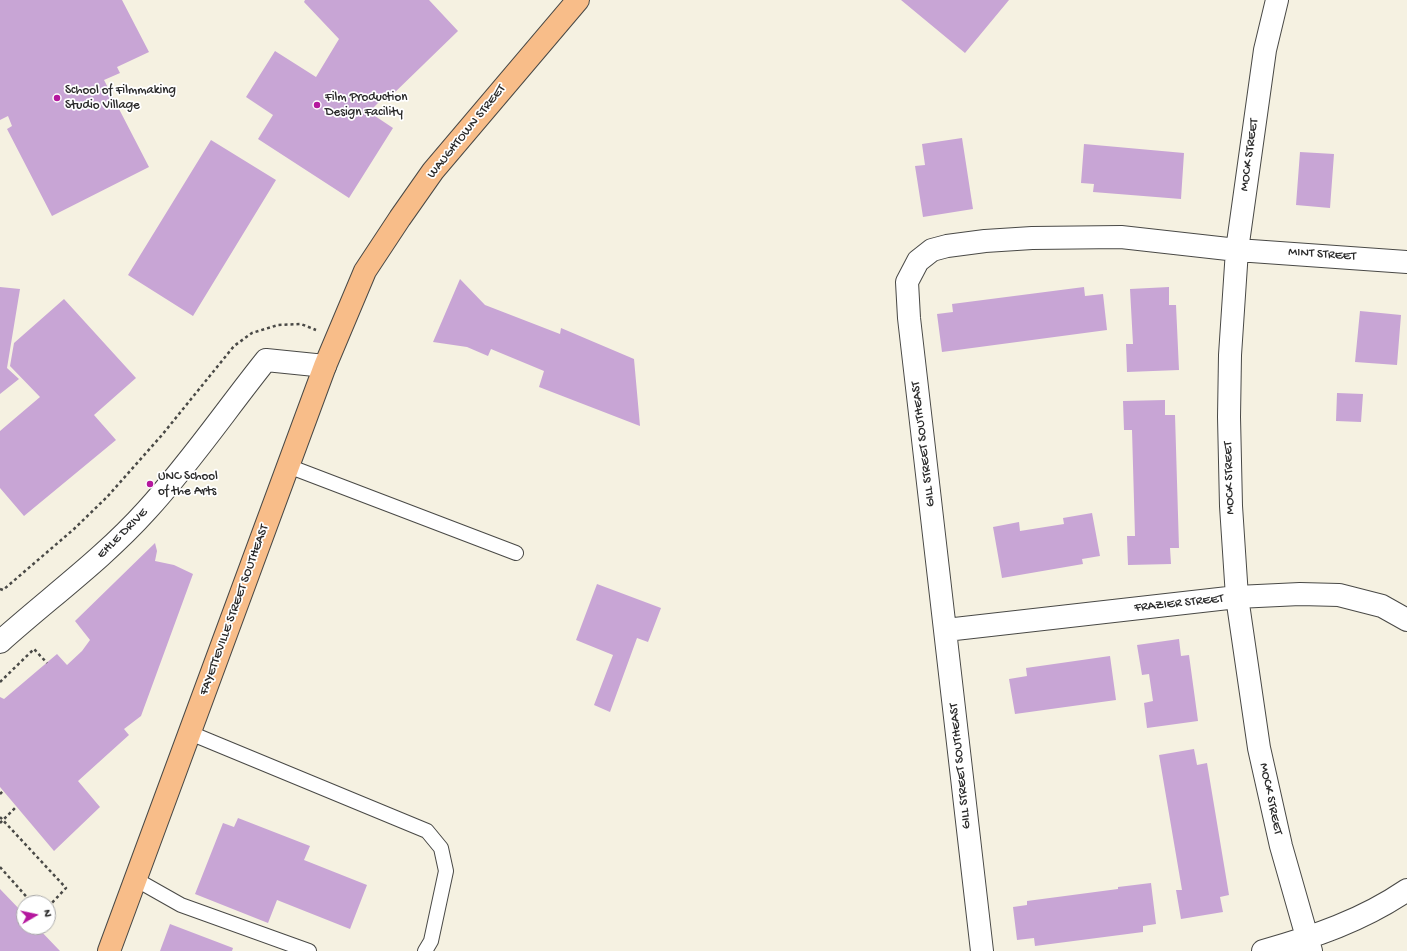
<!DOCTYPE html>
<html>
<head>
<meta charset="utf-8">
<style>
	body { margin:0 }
	#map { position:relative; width:1407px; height:951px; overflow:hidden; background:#f5f1e1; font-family:"Gochi Hand",sans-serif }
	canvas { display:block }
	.north { position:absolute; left:16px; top:895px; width:40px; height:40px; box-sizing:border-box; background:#fff; border:1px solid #aaa; border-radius:50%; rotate:81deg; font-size:11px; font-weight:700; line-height:16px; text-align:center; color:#2b2b2b }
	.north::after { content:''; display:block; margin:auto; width:14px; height:18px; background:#b5179e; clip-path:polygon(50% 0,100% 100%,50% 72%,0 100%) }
</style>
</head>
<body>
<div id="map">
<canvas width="1407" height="951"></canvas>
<div class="north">N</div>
</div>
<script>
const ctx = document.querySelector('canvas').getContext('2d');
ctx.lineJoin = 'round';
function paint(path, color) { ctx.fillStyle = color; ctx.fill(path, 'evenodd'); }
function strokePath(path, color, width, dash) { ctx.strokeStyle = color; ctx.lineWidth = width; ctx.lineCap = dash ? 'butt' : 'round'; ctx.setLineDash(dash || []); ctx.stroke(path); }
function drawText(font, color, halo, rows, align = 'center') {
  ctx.font = font + ' "Gochi Hand",sans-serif'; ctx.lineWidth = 3.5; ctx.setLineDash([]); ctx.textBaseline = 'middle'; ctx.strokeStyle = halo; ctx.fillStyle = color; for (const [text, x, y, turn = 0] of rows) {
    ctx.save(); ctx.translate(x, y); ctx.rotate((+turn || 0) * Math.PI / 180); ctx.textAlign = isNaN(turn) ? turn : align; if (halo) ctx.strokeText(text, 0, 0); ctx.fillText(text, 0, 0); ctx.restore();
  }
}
paint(new Path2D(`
	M0 0H122L149 52 117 67 120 73 104 80 149 167 52 216 7 129 12 126 8 116 0 120Z
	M305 0H429L458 31 390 97 387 94 369 112 393 128 349 198 258 139 273 115 246 97 275 51 316 77 339 39 304 2Z
	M901 0H1009L965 53Z
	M962 138 973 209 923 217 915 166 925 165 922 144Z
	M211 140 276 180 193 316 128 275Z
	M1084 144 1184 153 1181 199 1093 192 1094 184 1081 183Z
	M1300 152 1334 154 1330 208 1296 205Z
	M460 279 485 305 560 334 561 328 634 359 640 426 539 387 544 371 491 349 488 356 467 347 433 342Z
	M0 287 20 289 7 368 19 379 0 394Z
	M1084 287 1085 296 1103 294 1107 330 942 352 937 314 953 312 952 304Z
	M1169 287V305H1176L1179 370 1127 372 1126 344H1133L1130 289Z
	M64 299 136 378 94 415 116 440 24 516 0 488V431L40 397 10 366 14 343Z
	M1360 311 1401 315 1397 365 1355 362Z
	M1337 393 1363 394 1361 422 1336 421Z
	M1165 400V415H1175L1179 548H1170L1171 564 1128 565 1127 536H1135L1132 430H1124L1123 401Z
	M1092 513 1100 556 1082 559 1083 564 1002 578 993 527 1019 522 1020 531 1064 524 1063 518Z
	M155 543 157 551 155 561 174 565 193 574 141 716 124 729 129 735 78 781 100 807 54 851 0 787V697L4 699 57 654 67 665 82 651 90 640 75 621Z
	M597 584 661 608 648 642 637 638 610 712 594 705 613 655 576 640Z
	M1179 639 1181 656 1189 655 1198 721 1147 728 1144 703 1153 701 1149 674 1142 675 1137 645Z
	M1110 656 1116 700 1015 714 1009 679 1027 676 1026 668Z
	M1194 749 1197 765 1207 763 1229 895 1220 897 1223 912 1181 919 1176 890H1182L1159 755Z
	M238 818 310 846 304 860 367 885 350 929 277 900 268 923 195 894 223 823 234 827Z
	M1151 883 1156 924 1143 926V932L1035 946 1034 938 1017 940 1013 907 1027 905V901L1118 889V887Z
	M0 889 24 914V927H37L60 951H0Z
	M170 924 233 948 232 951H160Z`), '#c8a5d5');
const service = new Path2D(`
	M288 466 516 553
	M190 733 427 831 441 848 446 871 431 941 425 951
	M135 879 181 905 309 951`);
const minor = new Path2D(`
	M1277 0 1265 50 1237 250 1230 355 1229 417 1231 506 1237 597 1259 748 1281 846 1311 951
	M946 630 1237 597 1300 594 1339 595 1382 606 1407 620
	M0 642C49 598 103 559 147 510 190 463 226 410 266 360L325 366
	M982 951 909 318 907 282 918 261 932 250 947 246 985 241 1032 238 1121 237 1237 250 1407 262
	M1263 951C1314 937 1363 920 1407 890`);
const primary = new Path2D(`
	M109 951 325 366 365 271 400 218 433 171 578 0`);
strokePath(service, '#494946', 16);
strokePath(minor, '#494946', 24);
strokePath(primary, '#494946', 24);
strokePath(new Path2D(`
	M0 589 3 590 74 529 107 497 162 435 234 346 252 333 278 325 301 324 316 330
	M0 682 34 649 47 663
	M0 794 3 791
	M0 817 66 888 48 907
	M0 823 16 807
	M0 867 32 903`), '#494946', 2.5, [3, 3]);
strokePath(service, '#fff', 14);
strokePath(minor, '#fff', 22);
strokePath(primary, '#f8bd89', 22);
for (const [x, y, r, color] of [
	[57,98,4,"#b5179e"],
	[317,105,4,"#b5179e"],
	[150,484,4,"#b5179e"]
]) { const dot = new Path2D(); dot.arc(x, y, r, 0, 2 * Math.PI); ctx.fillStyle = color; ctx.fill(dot); strokePath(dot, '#fff', 1.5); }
drawText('13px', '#2b2b2b', '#fff', [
	["School of Filmmaking",65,91],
	["Studio Village",65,106],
	["Film Production",325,98],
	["Design Facility",325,113],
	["UNC School",158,477],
	["of the Arts",158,492]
], 'left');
drawText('13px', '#2b2b2b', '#fff', [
	["WAUGHTOWN STREET",467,132,-51],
	["MOCK STREET",1250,155,-82],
	["MINT STREET",1322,255,4],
	["GILL STREET SOUTHEAST",924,444,-97],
	["MOCK STREET",1230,478,-92],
	["EHLE DRIVE",123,534,-45],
	["FRAZIER STREET",1179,604,-6],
	["FAYETTEVILLE STREET SOUTHEAST",235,610,-70],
	["GILL STREET SOUTHEAST",961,766,-96],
	["MOCK STREET",1270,799,78]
]);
</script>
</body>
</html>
